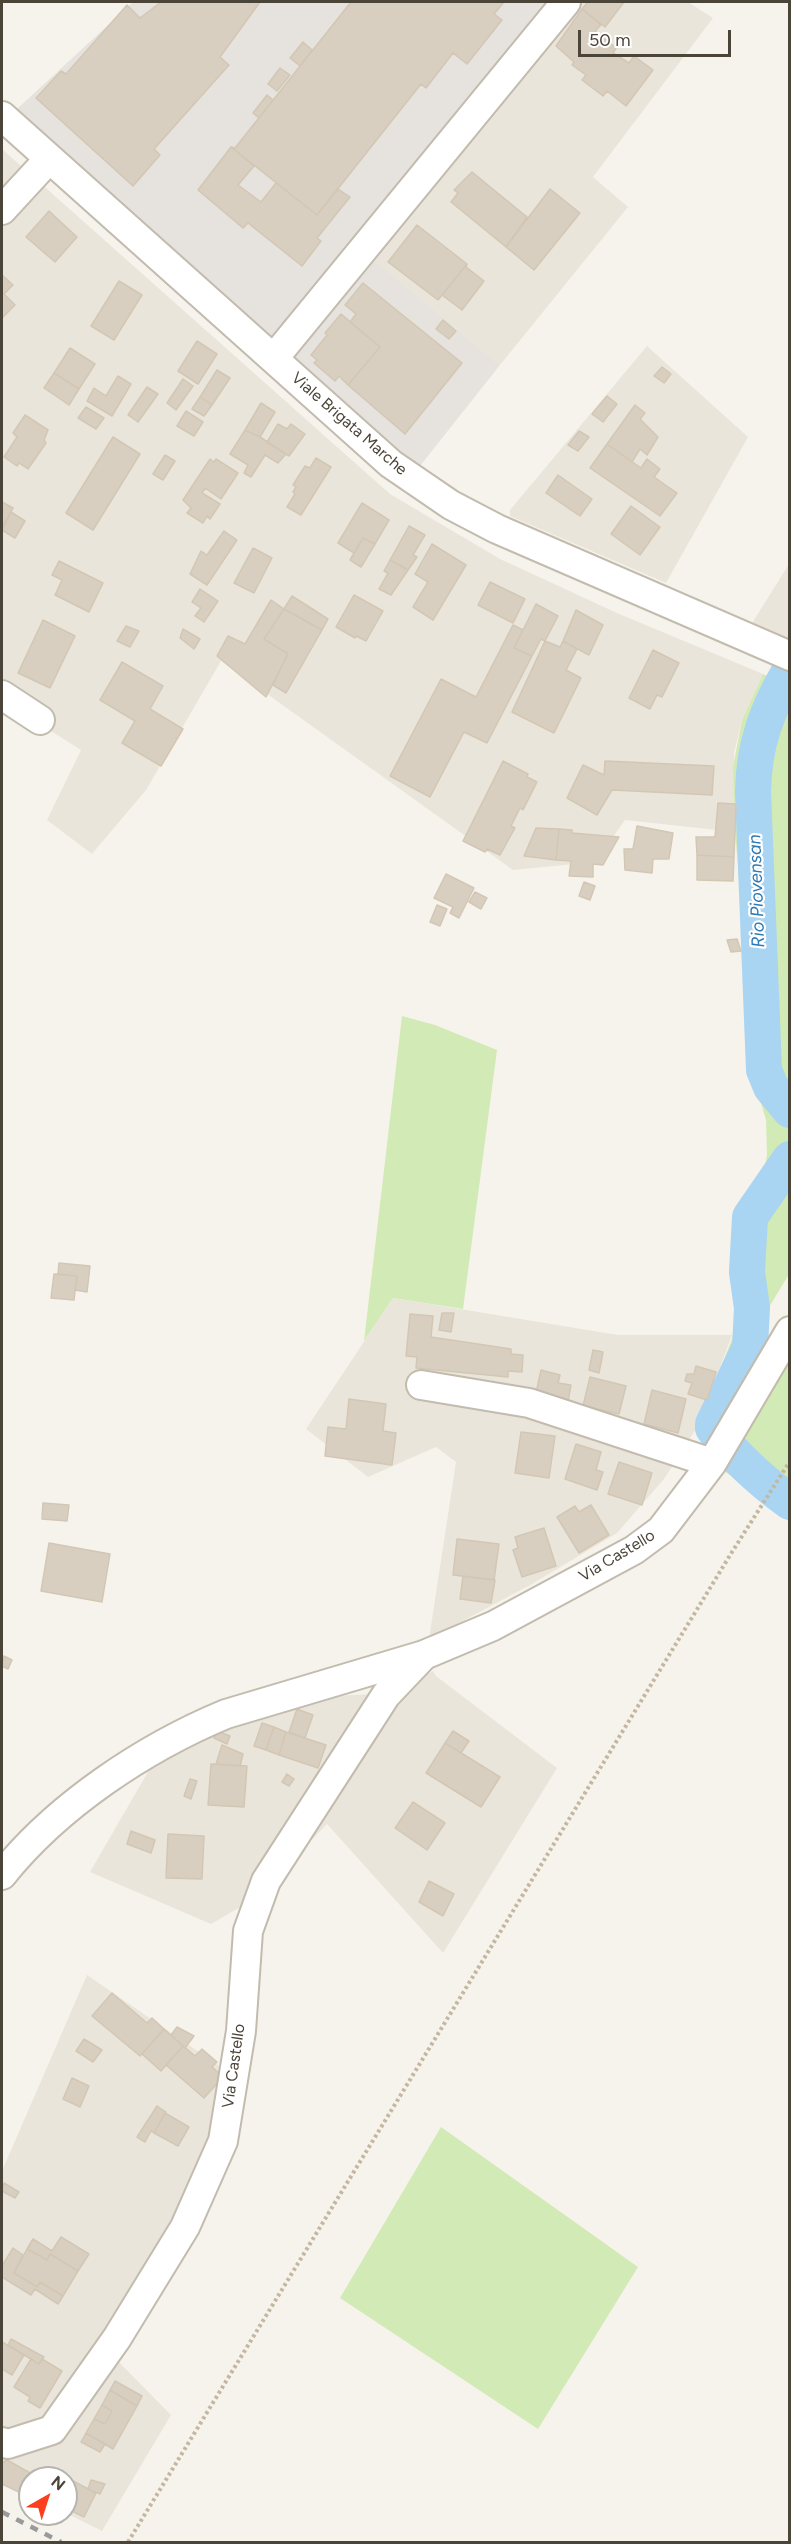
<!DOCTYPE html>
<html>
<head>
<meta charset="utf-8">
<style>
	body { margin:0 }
	#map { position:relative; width:791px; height:2544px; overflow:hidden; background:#f6f3ec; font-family:Figtree,sans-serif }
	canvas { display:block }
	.frame { position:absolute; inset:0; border:3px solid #4b4439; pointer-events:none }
	.north { position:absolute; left:18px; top:2466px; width:60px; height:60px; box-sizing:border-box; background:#fff; border:2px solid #b7b4b0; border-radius:50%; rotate:39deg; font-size:16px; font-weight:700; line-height:24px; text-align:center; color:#4b4439 }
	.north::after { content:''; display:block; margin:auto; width:21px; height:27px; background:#fc3f1d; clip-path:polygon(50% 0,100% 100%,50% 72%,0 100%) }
	.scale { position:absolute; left:578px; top:30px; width:153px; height:27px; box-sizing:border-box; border:3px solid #4b4439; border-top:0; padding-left:8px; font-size:18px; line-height:21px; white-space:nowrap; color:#4b4439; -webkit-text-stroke:4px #fff; paint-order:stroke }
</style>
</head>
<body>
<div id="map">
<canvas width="791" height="2544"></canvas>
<div class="frame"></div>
<div class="north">N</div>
<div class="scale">50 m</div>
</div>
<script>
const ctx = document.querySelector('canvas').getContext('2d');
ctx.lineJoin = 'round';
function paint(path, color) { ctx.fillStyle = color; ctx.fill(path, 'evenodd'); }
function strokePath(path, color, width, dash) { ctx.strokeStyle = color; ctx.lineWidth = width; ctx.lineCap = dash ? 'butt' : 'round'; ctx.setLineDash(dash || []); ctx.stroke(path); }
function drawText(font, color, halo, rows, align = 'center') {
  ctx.font = font + ' Figtree,sans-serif'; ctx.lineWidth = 4.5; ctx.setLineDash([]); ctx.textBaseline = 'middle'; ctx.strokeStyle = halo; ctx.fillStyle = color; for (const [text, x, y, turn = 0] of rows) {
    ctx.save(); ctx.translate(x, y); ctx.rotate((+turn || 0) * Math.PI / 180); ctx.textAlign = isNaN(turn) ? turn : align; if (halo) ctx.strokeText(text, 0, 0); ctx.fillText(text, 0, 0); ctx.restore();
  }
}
paint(new Path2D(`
	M579 2H688L713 18 593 177 628 207 500 365 366 255Z
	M2 149 390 494 500 559 617 613 763 674 742 720 734 753 735 832 625 820 595 862 513 870 221 661 146 790 92 854 47 820 81 750 2 700Z
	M647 346 748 437 666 583 510 516V510Z
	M789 564V645L749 628Z
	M393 1298 618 1335H732L698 1426 664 1479 617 1533 532 1584 429 1639 456 1462 436 1447 368 1477 306 1429Z
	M433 1671 436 1676 557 1768 443 1953 327 1824 254 1899 211 1924 90 1872 167 1739 331 1696 377 1694 407 1685Z
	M87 1975 234 2076 215 2154 108 2351 171 2415 102 2531 66 2513V2478H30V2494L2 2480V2171Z`), '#eae5da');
paint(new Path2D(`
	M133 2H579L366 254 500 365 420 466 389 443 17 109Z`), '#e6e2dd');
paint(new Path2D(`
	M763 674 790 685 789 1274 698 1426 732 1339 767 1155 766 1120 758 1093 735 832 733 767 742 720Z
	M402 1016 435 1025 497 1050 463 1309 393 1298 364 1341Z
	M789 1335V1516L711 1462Z
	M441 2127 638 2267 538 2429 340 2298Z`), '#d2eab5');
strokePath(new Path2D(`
	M790 670C767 710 754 743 753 791L764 1070 771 1087 790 1110
	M790 1159 750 1217 747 1272 752 1308 750 1347 713 1424V1428C735 1458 760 1480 790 1502`), '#a9d4f2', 36);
const building = new Path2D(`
	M161 2H260L220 57 229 65 154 149 160 155 133 186 36 98 61 71 66 74 127 5 140 18Z
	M351 2H504L494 14 502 20 467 64 453 53 426 88 421 84 317 215 231 147 235 148Z
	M588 2H624L605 27 582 9Z
	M582 9 601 25 595 31 616 48 613 53 629 63 634 56 653 70 626 106 607 91 603 96 582 80 586 75 572 65 574 62 556 46Z
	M303 42 312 50 300 66 290 58Z
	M280 68 290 75 277 91 268 84Z
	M267 95 273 100 259 118 253 113Z
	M231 147 254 166 238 185 261 202 276 183 317 215 338 189 350 197 317 238 321 241 302 266 248 223 243 228 198 190Z
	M472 172 527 217 506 247 451 202 458 193 454 190Z
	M550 189 580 213 534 270 506 247Z
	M49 211 77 237 55 262 26 237Z
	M417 225 467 264 438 300 388 262Z
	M467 264 466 267 484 281 462 310 442 295Z
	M2 275 13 285 4 294 15 305 2 318Z
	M119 281 142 295 114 340 91 326Z
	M363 283 462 363 405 434 348 385 380 347 350 322 356 314 345 305Z
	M341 314 380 347 348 385 339 376 335 381 314 363 317 360 311 355 327 335 325 333Z
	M443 320 456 331 449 339 436 329Z
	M197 341 217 354 198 384 178 371Z
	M70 348 95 364 79 389 54 373Z
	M662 367 671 374 664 383 654 376Z
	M217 370 230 378 212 405 200 397Z
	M54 373 79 389 69 405 44 388Z
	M118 376 131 384 112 416 87 401 94 388 106 396Z
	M183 379 193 386 176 410 167 403Z
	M147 387 158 394 138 422 128 415Z
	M607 396 617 404 603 422 592 414Z
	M200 397 212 405 204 416 192 409Z
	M261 403 275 412 260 437 245 430Z
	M635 405 645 413 640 419 658 437 647 455 640 449 632 462 607 444Z
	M86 407 104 418 96 429 78 418Z
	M186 411 203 422 194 436 177 426Z
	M25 415 48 430 44 440 46 443 28 469 19 463 17 466 4 457 17 437 13 433Z
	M278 424 287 429 291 424 305 434 289 456 267 442Z
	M245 430 260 437 286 454 278 463 265 455 251 477 244 473 248 465 230 454Z
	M579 431 589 437 578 451 568 445Z
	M113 437 140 454 93 530 66 513Z
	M607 444 641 468 647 459 660 469 654 477 677 493 660 516 590 468Z
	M165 455 175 461 163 480 153 474Z
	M316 458 331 467 301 515 287 507 295 494 293 492 296 487 293 485 305 466 310 468Z
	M210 459 214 462 216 459 238 473 221 499 205 488 202 493 220 504 210 519 207 516 203 523 187 513 191 508 183 500Z
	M558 475 592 499 580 516 546 493Z
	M2 502 13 508 2 528Z
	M362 503 389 520 375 544 363 538 354 553 338 543Z
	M631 506 660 527 640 555 611 534Z
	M11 512 25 521 15 538 2 530Z
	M409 526 425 535 413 555 417 557 408 570 390 560Z
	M224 531 237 540 207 585 190 574 201 551 207 555Z
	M363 538 375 544 361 567 350 560Z
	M432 544 466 565 433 620 413 607 428 582 415 574Z
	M253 548 272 558 254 593 234 583Z
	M390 560 408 570 391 595 379 589 388 573 384 571Z
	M59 561 103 583 89 612 55 595 62 580 52 575Z
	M490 582 525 599 513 623 478 605Z
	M200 589 218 601 204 622 195 616 201 608 192 602Z
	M354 595 383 611 366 641 356 636 355 638 336 627Z
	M292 596 328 619 322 630 284 609Z
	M271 600 284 609 264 639 288 654 266 697 217 656 228 636 245 644Z
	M536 604 558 616 545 641 541 639 532 656 514 648Z
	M284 609 322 630 286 693 273 685 288 654 264 639Z
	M576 610 603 625 589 655 563 641Z
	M43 620 75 636 50 688 18 673Z
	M513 625 523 630 514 648 532 656 487 743 464 732 430 797 390 776 441 679 476 697Z
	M126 626 139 631 130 647 117 641Z
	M183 629 200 639 194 649 180 638Z
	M545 641 560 647 563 641 577 649 566 670 581 678 554 733 512 712Z
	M653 650 679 663 662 697 657 695 650 709 629 698Z
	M122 662 163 686 150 709 183 729 161 766 122 743 135 721 100 700Z
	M503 761 528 774 527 777 537 782 523 810 520 808 511 826 515 828 500 855 487 849 485 852 463 841Z
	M605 761 714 766 712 795 612 790 597 815 567 798 583 765 604 775Z
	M718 803 736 804 734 857 697 855 696 837H715Z
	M637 826 673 833 669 859H653L652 873 625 870 624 849H633Z
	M536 828 559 829 556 860 524 856Z
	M559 829 572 830V833L619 837 603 865 593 864V877L569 876 571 861 556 860Z
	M697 855 734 857 733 881 697 880Z
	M446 874 474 888 459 918 450 913 453 907 434 898Z
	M584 882 595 886 590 900 579 896Z
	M475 892 487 898 481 909 469 902Z
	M437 905 447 909 440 926 430 922Z
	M737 939 741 951 731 952 727 940Z
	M59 1263 90 1266 87 1292 75 1290 77 1276 58 1274Z
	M54 1274 77 1276 74 1300 51 1298Z
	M442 1313H454L451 1332 439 1330Z
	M410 1314 433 1316 431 1337 511 1349V1354L523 1355 522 1372 508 1371V1377L416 1368 417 1357 406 1356Z
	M593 1350 603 1352 599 1373 589 1370Z
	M696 1366 716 1372 707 1400 688 1394 692 1383 685 1381 687 1374H694Z
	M541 1370 560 1375 558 1383 571 1385 568 1401 536 1393Z
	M590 1377 626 1386 619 1414 583 1406Z
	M652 1390 686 1399 678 1433 644 1424Z
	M349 1399 386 1404 383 1431 396 1433 392 1465 325 1456 328 1427 346 1429Z
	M521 1432 555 1436 549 1478 515 1473Z
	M576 1444 601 1452 596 1470 603 1472 597 1490 565 1479Z
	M619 1462 652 1473 642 1505 608 1494Z
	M43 1503 69 1505 67 1521 42 1519Z
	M591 1505 609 1535 579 1553 557 1517 575 1506 579 1512Z
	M544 1528 556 1566 522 1577 513 1550 518 1548 515 1537Z
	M457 1539 499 1544 494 1580 453 1575Z
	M49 1543 110 1554 102 1602 41 1591Z
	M463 1576 495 1580 491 1603 460 1599Z
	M4 1656 12 1660 8 1669 2 1666Z
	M297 1709 313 1715 305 1738 289 1732Z
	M262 1723 274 1727 266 1750 254 1746Z
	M274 1727 286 1732 279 1755 266 1750Z
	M217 1731 230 1736 227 1744 214 1738Z
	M453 1731 469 1741 461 1753 445 1743Z
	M286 1732 326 1745 318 1768 279 1755Z
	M445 1743 500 1777 481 1807 426 1773Z
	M222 1745 243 1754 240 1766 216 1764Z
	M211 1764 247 1766 244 1807 208 1805Z
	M287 1774 294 1779 289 1786 282 1782Z
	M190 1779 197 1781 191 1799 184 1796Z
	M413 1802 445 1823 427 1850 395 1828Z
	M131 1831 155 1840 151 1853 127 1844Z
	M168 1834 204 1836 202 1879 166 1878Z
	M429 1881 454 1894 443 1916 419 1902Z
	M112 1993 147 2023 152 2018 164 2029 140 2056 92 2016Z
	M177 2027 194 2036 185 2048 171 2035Z
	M164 2029 183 2046 161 2071 142 2054Z
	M84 2039 102 2050 93 2062 76 2051Z
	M183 2046 195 2056 202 2049 217 2062 212 2067 223 2077 204 2098 166 2065Z
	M72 2078 89 2086 80 2107 63 2099Z
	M157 2106 166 2112 154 2133 151 2131 145 2142 137 2137Z
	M165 2113 189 2127 178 2146 154 2133Z
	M4 2183 19 2192 15 2198 2 2191Z
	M61 2237 89 2254 78 2271 50 2254 47 2260 27 2249 33 2239 52 2251Z
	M13 2248 23 2255 14 2273 37 2287 40 2282 63 2296 58 2304 35 2289 31 2295 2 2277V2266Z
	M27 2249 47 2260 50 2254 78 2271 63 2296 40 2282 37 2287 14 2273Z
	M11 2339 44 2357 39 2364 8 2345Z
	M2 2342 24 2355 12 2375 2 2369Z
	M31 2359 39 2364 42 2359 62 2371 40 2408 28 2401 30 2397 14 2387Z
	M115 2381 142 2396 137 2406 110 2390Z
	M110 2390 137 2406 113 2449 86 2433 94 2419 105 2424 112 2411 102 2405Z
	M102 2405 112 2411 105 2424 94 2419Z
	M86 2433 105 2444 100 2452 81 2442Z
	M7 2460 32 2474 23 2494 2 2484V2463Z
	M91 2480 105 2484 100 2494 88 2489Z
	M73 2481 96 2493 84 2517 66 2508 71 2499 66 2495Z`);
paint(building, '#d8cfc1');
strokePath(building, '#d3c7b4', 1.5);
const minor = new Path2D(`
	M2 116 391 464 451 505 497 529 790 656
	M2 210 49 159
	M274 358 566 2
	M2 695 40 720
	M421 1385 529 1403 712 1463
	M2 1875C57 1806 144 1748 226 1714L424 1655 493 1626 634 1550 661 1530 712 1463 790 1331
	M2 2442 8 2444 52 2430 117 2338 185 2227 223 2141 241 2031 248 1931 266 1881 386 1695 424 1655`);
strokePath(minor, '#c2bbae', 32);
strokePath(new Path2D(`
	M128 2542 732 1552 790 1461`), '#c4b79f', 4, [3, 3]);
strokePath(minor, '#fff', 28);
strokePath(new Path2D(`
	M2 2512 61 2542`), '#9a9a9a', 4.5, [8, 8]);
drawText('16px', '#4b4439', '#fff', [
	["Viale Brigata Marche",349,424,41],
	["Via Castello",617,1556,-31],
	["Via Castello",234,2066,-82]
]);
drawText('italic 18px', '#2e7ab2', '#fff', [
	["Rio Piovensan",757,891,-92]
]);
</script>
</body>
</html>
